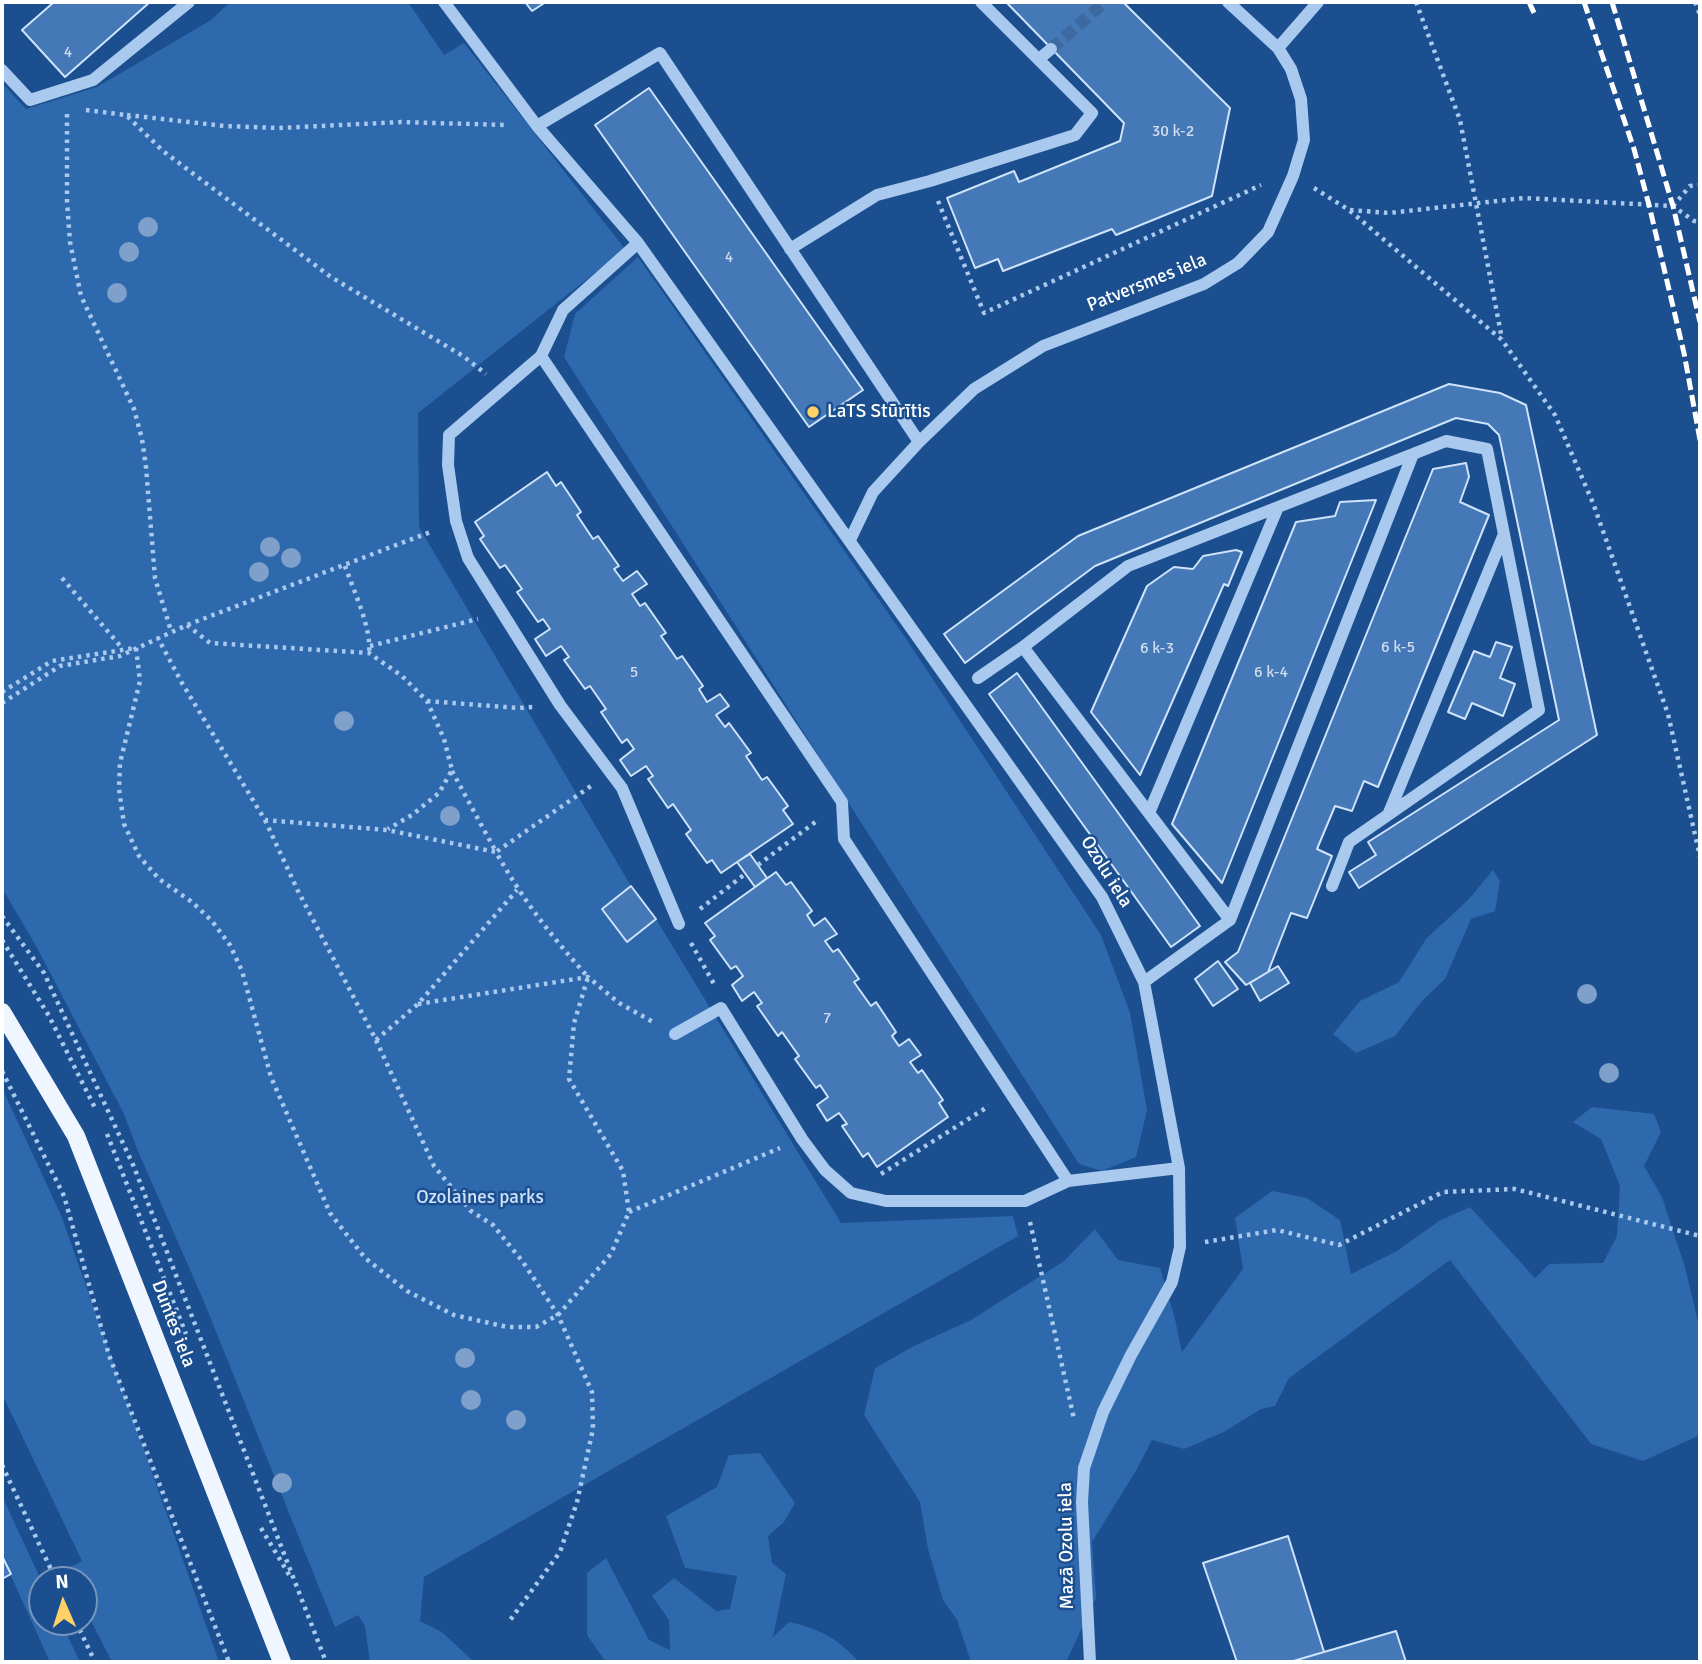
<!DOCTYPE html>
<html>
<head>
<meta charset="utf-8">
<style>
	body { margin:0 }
	#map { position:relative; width:1702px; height:1664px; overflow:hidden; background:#1b4f8f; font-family:Signika,sans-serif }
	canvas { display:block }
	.frame { position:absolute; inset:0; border:4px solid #fff; pointer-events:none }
	.north { position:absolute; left:28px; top:1566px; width:70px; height:70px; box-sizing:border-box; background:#1b4f8f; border:2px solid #7695bc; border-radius:50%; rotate:357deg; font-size:19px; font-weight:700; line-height:28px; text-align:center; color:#fff }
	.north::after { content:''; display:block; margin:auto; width:24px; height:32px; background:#ffd166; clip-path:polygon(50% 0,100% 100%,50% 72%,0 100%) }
</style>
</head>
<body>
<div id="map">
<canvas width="1702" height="1664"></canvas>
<div class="frame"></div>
<div class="north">N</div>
</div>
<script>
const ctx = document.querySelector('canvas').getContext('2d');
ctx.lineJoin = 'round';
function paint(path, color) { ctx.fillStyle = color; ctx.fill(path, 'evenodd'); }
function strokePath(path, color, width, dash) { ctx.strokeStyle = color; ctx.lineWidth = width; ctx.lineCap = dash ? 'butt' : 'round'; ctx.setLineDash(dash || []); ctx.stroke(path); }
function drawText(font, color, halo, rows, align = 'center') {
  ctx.font = font + ' Signika,sans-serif'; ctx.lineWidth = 5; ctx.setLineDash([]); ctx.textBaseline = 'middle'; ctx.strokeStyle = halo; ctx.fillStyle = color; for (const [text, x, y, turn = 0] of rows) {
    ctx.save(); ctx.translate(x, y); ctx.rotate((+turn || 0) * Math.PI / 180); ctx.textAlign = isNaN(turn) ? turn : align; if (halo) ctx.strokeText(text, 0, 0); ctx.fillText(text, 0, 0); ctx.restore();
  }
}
paint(new Path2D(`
	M230 2H408L444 55 464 43 625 249 418 413 419 527 631 886 656 919 841 1223 1013 1216 1018 1236 424 1577 420 1621 442 1632 474 1662H370L365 1626 358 1615 335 1627 202 1297 137 1149 124 1114 36 946 2 888V83L26 109 97 87 211 20Z
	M638 257 907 640 1101 935 1130 1013 1147 1110 1136 1157 1102 1171 1079 1164 564 357 575 314Z
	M1493 870 1500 881 1495 911 1471 919 1445 979 1422 1001 1395 1036 1356 1053 1333 1034 1360 1001 1399 982 1426 939 1469 899Z
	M2 1088 61 1215 219 1662H112L84 1607V1580H70L65 1570 82 1561 2 1394Z
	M1592 1107 1654 1114 1661 1132 1644 1166 1662 1197 1685 1267 1700 1330V1435L1643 1461 1591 1444 1450 1260 1289 1378 1275 1406 1261 1409 1224 1432 1184 1449 1152 1440 1137 1469 1092 1542 1096 1598 1066 1662H971L957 1620 943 1600 928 1549 920 1502 864 1415 875 1368 914 1346 971 1320 1064 1261 1095 1229 1118 1260 1160 1268 1175 1319 1182 1352 1243 1269 1235 1218 1272 1191 1307 1198 1340 1220 1351 1274 1397 1251 1439 1221 1470 1207 1535 1278 1549 1264 1603 1263 1617 1236 1620 1186 1601 1139 1573 1122Z
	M760 1453 795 1503 784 1522 768 1536 772 1563 786 1574 773 1637 789 1622C818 1628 839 1639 859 1662H606L587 1635V1573L606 1558 649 1640 670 1650 669 1620 652 1596 674 1578 716 1611 730 1609 737 1576 685 1568 666 1516 717 1487 729 1455Z
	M2 1496 42 1582V1622H61L80 1662H50L2 1556Z`), '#2e69ad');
const building = new Path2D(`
	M54 2H150L65 77 22 30Z
	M525 2H546L532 11Z
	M1006 2H1123L1230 108 1212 196 1116 235 1112 229 1003 271 998 259 975 268 947 198 1014 171 1019 182 1120 141 1124 123Z
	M649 88 863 390 809 427 595 125Z
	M1449 384 1500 393 1526 405 1597 735 1359 888 1349 872 1376 855 1368 842 1559 720 1499 435 1488 424 1456 418 1095 566 965 663 944 634 1078 536Z
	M1466 463 1469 477 1460 502 1489 515 1378 787 1364 781 1352 811 1335 806 1317 849 1332 856 1307 918 1291 913 1268 972 1246 985 1225 962 1238 952 1433 469Z
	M547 472 556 486 561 482 581 512 577 515 593 539 598 536 619 566 614 569 623 581 637 571 647 584 632 594 640 606 645 603 666 633 661 636 677 659 682 656 703 686 699 689 707 702 720 694 729 706 716 715 725 727 729 723 751 753 746 756 762 780 767 777 788 806 783 810 793 824 721 873 712 860 707 863 686 834 691 830 673 804 668 808 648 779 653 776 646 766 631 776 620 760 634 749 627 739 622 743 601 712 606 709 590 686 585 689 564 660 569 657 561 646 546 656 535 639 550 629 543 619 538 622 517 592 522 589 505 565 500 568 480 539 484 536 475 522Z
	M1376 500 1222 883 1172 824 1296 522 1335 516 1340 502Z
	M1236 550 1242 552 1228 586 1224 584 1140 775 1091 712 1147 586 1174 567 1193 569 1203 556Z
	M1496 642 1512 647 1500 678 1515 684 1503 716 1472 703 1465 719 1448 712 1474 651 1490 657Z
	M1017 673 1200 926 1171 947 989 694Z
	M750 854 767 878 755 887 737 862Z
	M776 872 786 885 791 882 812 911 807 915 814 926 825 918 837 934 825 941 833 952 838 949 859 979 854 982 871 1006 876 1002 896 1032 892 1036 899 1046 909 1039 921 1055 910 1062 918 1073 922 1070 943 1100 939 1103 948 1117 877 1167 868 1153 863 1157 842 1126 847 1124 839 1113 827 1121 817 1105 828 1097 820 1085 816 1088 795 1059 799 1056 782 1032 778 1036 757 1006 762 1003 754 992 742 1001 732 985 743 976 736 966 731 969 710 940 715 936 705 923Z
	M631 886 656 919 627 942 602 909Z
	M1218 961 1238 989 1213 1006 1195 979Z
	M1278 966 1289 983 1260 1001 1250 983Z
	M1288 1536 1324 1652 1290 1662H1237L1203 1563Z
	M2 1556 11 1574 2 1579Z
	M1396 1631 1406 1662H1290L1324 1652Z`);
paint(building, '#4478b7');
strokePath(building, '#cfe3fa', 2);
strokePath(new Path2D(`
	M1051 49 1105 2`), '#3d69a0', 12, [12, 6]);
strokePath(new Path2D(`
	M1416 2 1460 120 1502 339
	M1695 2 1700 15
	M86 110 126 115 163 151 331 277 463 356 486 374
	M67 114V201L70 242 81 296 134 409 142 439 146 467 155 578 171 631
	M127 115 224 126 279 128 401 122 506 125
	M1314 188 1349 210 1502 340 1555 415 1593 503 1668 714 1700 857
	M938 201 984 313 1261 185
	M1673 206 1690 186 1700 185
	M1350 210 1389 213 1524 198 1673 206 1694 221 1700 222
	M345 566C353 589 372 629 369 653
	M62 578 122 648
	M187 625 210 643 369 653 402 676 427 701 444 739 452 770 439 793 412 815 388 829
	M370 646 478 619
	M136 648 140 681 120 763 119 789 124 824 139 856 159 879 192 902 212 921 230 945 242 971 271 1077 330 1213 365 1258 407 1291 454 1315 507 1327H536L558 1315 611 1254 629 1212 623 1171 569 1079 574 1023 588 977C552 937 522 899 496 852L387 830 265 820 182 683 158 638
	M2 692 52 661 135 648
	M427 701 518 708 534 707
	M2 703 60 666 120 656 187 625 433 531
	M452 771 496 852 591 786
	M265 820 298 891 376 1040 434 1166 471 1211 493 1225 523 1262 558 1315 592 1392 593 1429 577 1502 560 1552 508 1623
	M758 865 818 820
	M700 909 745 874
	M2 916 44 973 134 1167 326 1662
	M2 940 49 1016 96 1110
	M691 943 714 984
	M418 1004 588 977 619 1003 655 1023
	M376 1040 418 1004 517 890
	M2 1071 64 1196 109 1355 229 1662
	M107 1134 186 1334
	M881 1174 989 1106
	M629 1212 780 1148
	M1030 1222 1074 1419
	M1205 1242 1277 1230 1339 1245 1443 1192 1515 1189 1700 1236
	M2 1465 56 1580
	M261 1528 291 1578
	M76 1622 95 1662`), '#a9c9ee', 4.5, [3.5, 5]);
strokePath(new Path2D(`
	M444 2 537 126 638 243 1102 897 1144 982 1179 1168 1180 1247 1172 1282 1131 1355 1103 1412 1084 1468 1082 1502 1090 1662
	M1278 48 1318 2
	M1039 59 1051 49
	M2 70 30 100 93 80 189 2
	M537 126 660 53 919 442
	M638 243 563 310 541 356 449 435 448 465 456 521 468 558 560 705 622 788 679 924
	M790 249 877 195 930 181 1075 135 1092 113 981 2
	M541 356 842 802 844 839 1068 1181
	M850 540 873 492 919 442 974 389 1043 346 1204 284 1238 263 1268 232 1293 176 1304 140 1301 99 1291 69 1278 48 1228 2
	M978 678 1023 647
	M1149 813 1278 507
	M1388 815 1504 534
	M1230 920 1413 454
	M1144 982 1230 920 1023 647 1128 566 1446 441 1487 449 1539 710 1349 842 1332 886
	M675 1034 721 1008 802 1139 825 1170 851 1193 886 1201H1025L1068 1181 1179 1168`), '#a9c9ee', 12);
strokePath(new Path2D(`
	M2 1012 76 1136 282 1662`), '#f0f6ff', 18);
strokePath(new Path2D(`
	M1529 2 1535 15
	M1584 2 1634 149 1649 205 1684 353 1700 440
	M1612 2 1673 206 1700 322`), '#fff', 5, [12, 5]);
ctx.fillStyle = '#7ea0ca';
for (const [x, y] of [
	[148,227],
	[129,252],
	[117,293],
	[270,547],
	[291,558],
	[259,572],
	[344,721],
	[450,816],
	[1587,994],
	[1609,1073],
	[465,1358],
	[471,1400],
	[516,1420],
	[282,1483]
]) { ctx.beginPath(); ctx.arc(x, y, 10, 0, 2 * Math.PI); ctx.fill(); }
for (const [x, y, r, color] of [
	[813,412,7,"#ffd166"]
]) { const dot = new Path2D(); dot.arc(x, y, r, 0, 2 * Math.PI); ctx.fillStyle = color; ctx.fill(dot); strokePath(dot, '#1b4f8f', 2.5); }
drawText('16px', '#d0dded', null, [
	["4",68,53],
	["30 k-2",1173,132],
	["4",729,258],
	["6 k-5",1398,648],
	["6 k-3",1157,649],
	["5",634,673],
	["6 k-4",1271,673],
	["7",827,1019]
]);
drawText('19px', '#fff', '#1b4f8f', [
	["Patversmes iela",1147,283,-22],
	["Ozolu iela",1106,872,58],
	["Duntes iela",173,1324,69],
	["Mazā Ozolu iela",1067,1546,-91]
]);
drawText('19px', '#fff', '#1b4f8f', [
	["LaTS Stūrītis",827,412]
], 'left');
drawText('19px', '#cfe3fa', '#1b4f8f', [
	["Ozolaines parks",480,1198]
]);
</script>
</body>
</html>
